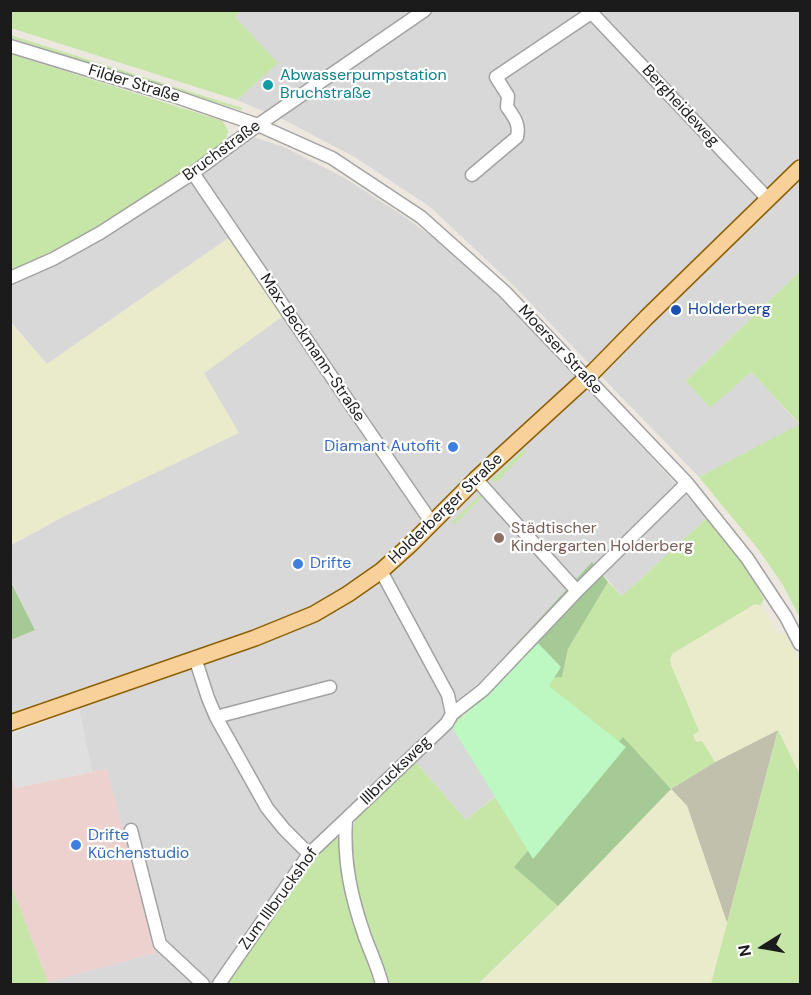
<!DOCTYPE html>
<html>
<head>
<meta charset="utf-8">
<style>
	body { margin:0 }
	#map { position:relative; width:811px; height:995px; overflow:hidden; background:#ece8e0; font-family:"DM Sans",sans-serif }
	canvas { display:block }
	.frame { position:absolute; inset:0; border:12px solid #1b1b1b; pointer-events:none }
	.north { position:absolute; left:733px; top:917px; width:60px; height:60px; -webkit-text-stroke:4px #fff; paint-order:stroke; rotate:259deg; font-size:16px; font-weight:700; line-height:24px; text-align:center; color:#1b1b1b }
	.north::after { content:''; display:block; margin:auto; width:21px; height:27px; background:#1b1b1b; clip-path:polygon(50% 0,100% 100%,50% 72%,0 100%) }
</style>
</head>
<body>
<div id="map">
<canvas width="811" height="995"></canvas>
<div class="frame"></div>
<div class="north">N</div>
</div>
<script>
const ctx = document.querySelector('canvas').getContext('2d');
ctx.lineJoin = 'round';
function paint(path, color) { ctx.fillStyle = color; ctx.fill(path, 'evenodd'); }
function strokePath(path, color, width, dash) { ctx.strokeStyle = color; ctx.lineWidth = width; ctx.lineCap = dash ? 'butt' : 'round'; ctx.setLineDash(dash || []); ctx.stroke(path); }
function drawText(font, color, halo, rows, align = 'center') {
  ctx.font = font + ' "DM Sans",sans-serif'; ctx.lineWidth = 4.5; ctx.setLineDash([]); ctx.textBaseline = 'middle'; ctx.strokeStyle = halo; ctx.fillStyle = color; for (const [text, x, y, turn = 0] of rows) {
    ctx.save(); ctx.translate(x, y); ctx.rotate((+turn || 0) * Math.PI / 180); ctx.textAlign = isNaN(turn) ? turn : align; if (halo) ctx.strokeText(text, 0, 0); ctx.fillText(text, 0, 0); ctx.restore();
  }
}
paint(new Path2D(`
	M241 10 800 11V271L686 381 751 372 800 425 699 477 511 283 429 206 353 156 282 119 237 100 277 63 235 17Z
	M253 137 284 147 343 177 402 215 438 241 500 297 573 372 707 518 622 596 593 563 481 681 443 711 503 790 466 820 414 760 318 839 214 984H40L155 953 107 770 92 772 79 709 74 692 11 714V640L35 630 11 580V545L59 519 204 373 283 316 193 177Z
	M190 181 230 237 47 364 11 322 10 285 117 226Z`), '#d9d8d8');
paint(new Path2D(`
	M107 769 155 953 48 982 11 885 10 772 15 788Z`), '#edd1cf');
paint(new Path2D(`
	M778 730 727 923 687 806 671 789 715 762Z`), '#c0c0ac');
paint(new Path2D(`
	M230 237 264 286 283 316 204 373 239 433 59 519 11 545 10 322 47 364Z
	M755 604 761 605 778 634 784 633 800 661V775L778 730 715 762 702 741 696 742 693 734 699 731 671 665 670 659 672 654Z
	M671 789 687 806 727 923 711 984H479L525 940Z`), '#e9ebcb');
paint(new Path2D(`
	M11 10 241 11 235 17 278 63 237 100 11 28Z
	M10 35 226 103 242 108V110H240L11 38Z
	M11 54 223 121 228 131 226 139 221 146 186 173 107 223 11 272Z
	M800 271V618L783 585 758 549 699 477 800 424 751 372 710 408 686 381Z
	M524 450 526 452 495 483 493 482 492 479Z
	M484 491 486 493 455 524 451 523Z
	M707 518 742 561 764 599 761 605 755 604 672 654 670 659 671 665 699 731 693 735 696 742 702 741 715 762 671 789 623 738 547 827 538 679 562 677 568 649 608 582 622 596Z
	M461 716 465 717 541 835 514 867 558 906 478 984H388C375 942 332 858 358 816 364 807 373 800 380 793 392 782 403 771 414 760L466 820 503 791 452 723Z
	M778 730 800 775V984H711Z
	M337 837 345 885 378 984H224L316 854Z
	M11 885 48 982 40 984H11Z`), '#c5e6a7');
paint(new Path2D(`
	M592 562 608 582 568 649 562 677 538 679 501 676 494 668Z
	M10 580 35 630 11 640H10Z
	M623 737 671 789 558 906 514 867Z`), '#a5ca96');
paint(new Path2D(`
	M538 643 561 667 549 686 626 747 533 859 452 727Z`), '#bdf7c2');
paint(new Path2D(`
	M79 709 92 772 15 788 11 772V734Z`), '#dfdfdf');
const minor = new Path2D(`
	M589 10 769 200
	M10 46 171 95 258 125 332 158 421 217 504 291 687 483 747 558 786 617 800 644
	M193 173 355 411 432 523
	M472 175 517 137C520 124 514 117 507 107L508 96 496 77 591 13
	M10 278 53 259 100 233 193 173 258 125 425 10
	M381 571 448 695 452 714 447 723 346 819C343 861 351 897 365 937 371 953 378 968 382 984
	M577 591 687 483
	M195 658 208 698 216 717 267 808 284 829 309 854
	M452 714 483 690 577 591 476 479
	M216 717 330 687
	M131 830 160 944 203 984
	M219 984 309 854 346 819`);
const major = new Path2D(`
	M10 723 255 638 314 614 348 594 381 571 411 544 476 479 594 371 647 317 800 168`);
strokePath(minor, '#a2a2a2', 15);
strokePath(major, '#8d6005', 18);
strokePath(minor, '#fff', 12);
strokePath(major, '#f8d099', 15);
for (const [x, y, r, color] of [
	[268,85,6,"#0f9aa8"],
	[676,310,6,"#1a4fb4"],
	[453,447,6,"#3f7fe0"],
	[499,538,6,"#8d6e63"],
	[298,564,6,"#3f7fe0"],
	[76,845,6,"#3f7fe0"]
]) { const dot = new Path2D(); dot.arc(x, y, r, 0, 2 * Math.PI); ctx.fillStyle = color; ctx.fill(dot); strokePath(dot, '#fff', 2); }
drawText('16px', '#0d838f', '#fff', [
	["Abwasserpumpstation",280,76],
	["Bruchstraße",280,94]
], 'left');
drawText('16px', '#1b1b1b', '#fff', [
	["Filder Straße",134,84,17],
	["Bergheideweg",680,106,47],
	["Bruchstraße",222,151,-36],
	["Max-Beckmann-Straße",312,348,56],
	["Moerser Straße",560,350,47],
	["Holderberger Straße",446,509,-44],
	["Illbrucksweg",396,771,-44],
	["Zum Illbruckshof",279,899,-54]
]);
drawText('16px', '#164399', '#fff', [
	["Holderberg",688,310]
], 'left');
drawText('16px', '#366cbe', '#fff', [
	["Diamant Autofit",441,447,"right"],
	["Drifte",310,564],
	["Drifte",88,836],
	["Küchenstudio",88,854]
], 'left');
drawText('16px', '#785e54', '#fff', [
	["Städtischer",511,529],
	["Kindergarten Holderberg",511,547]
], 'left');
</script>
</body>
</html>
